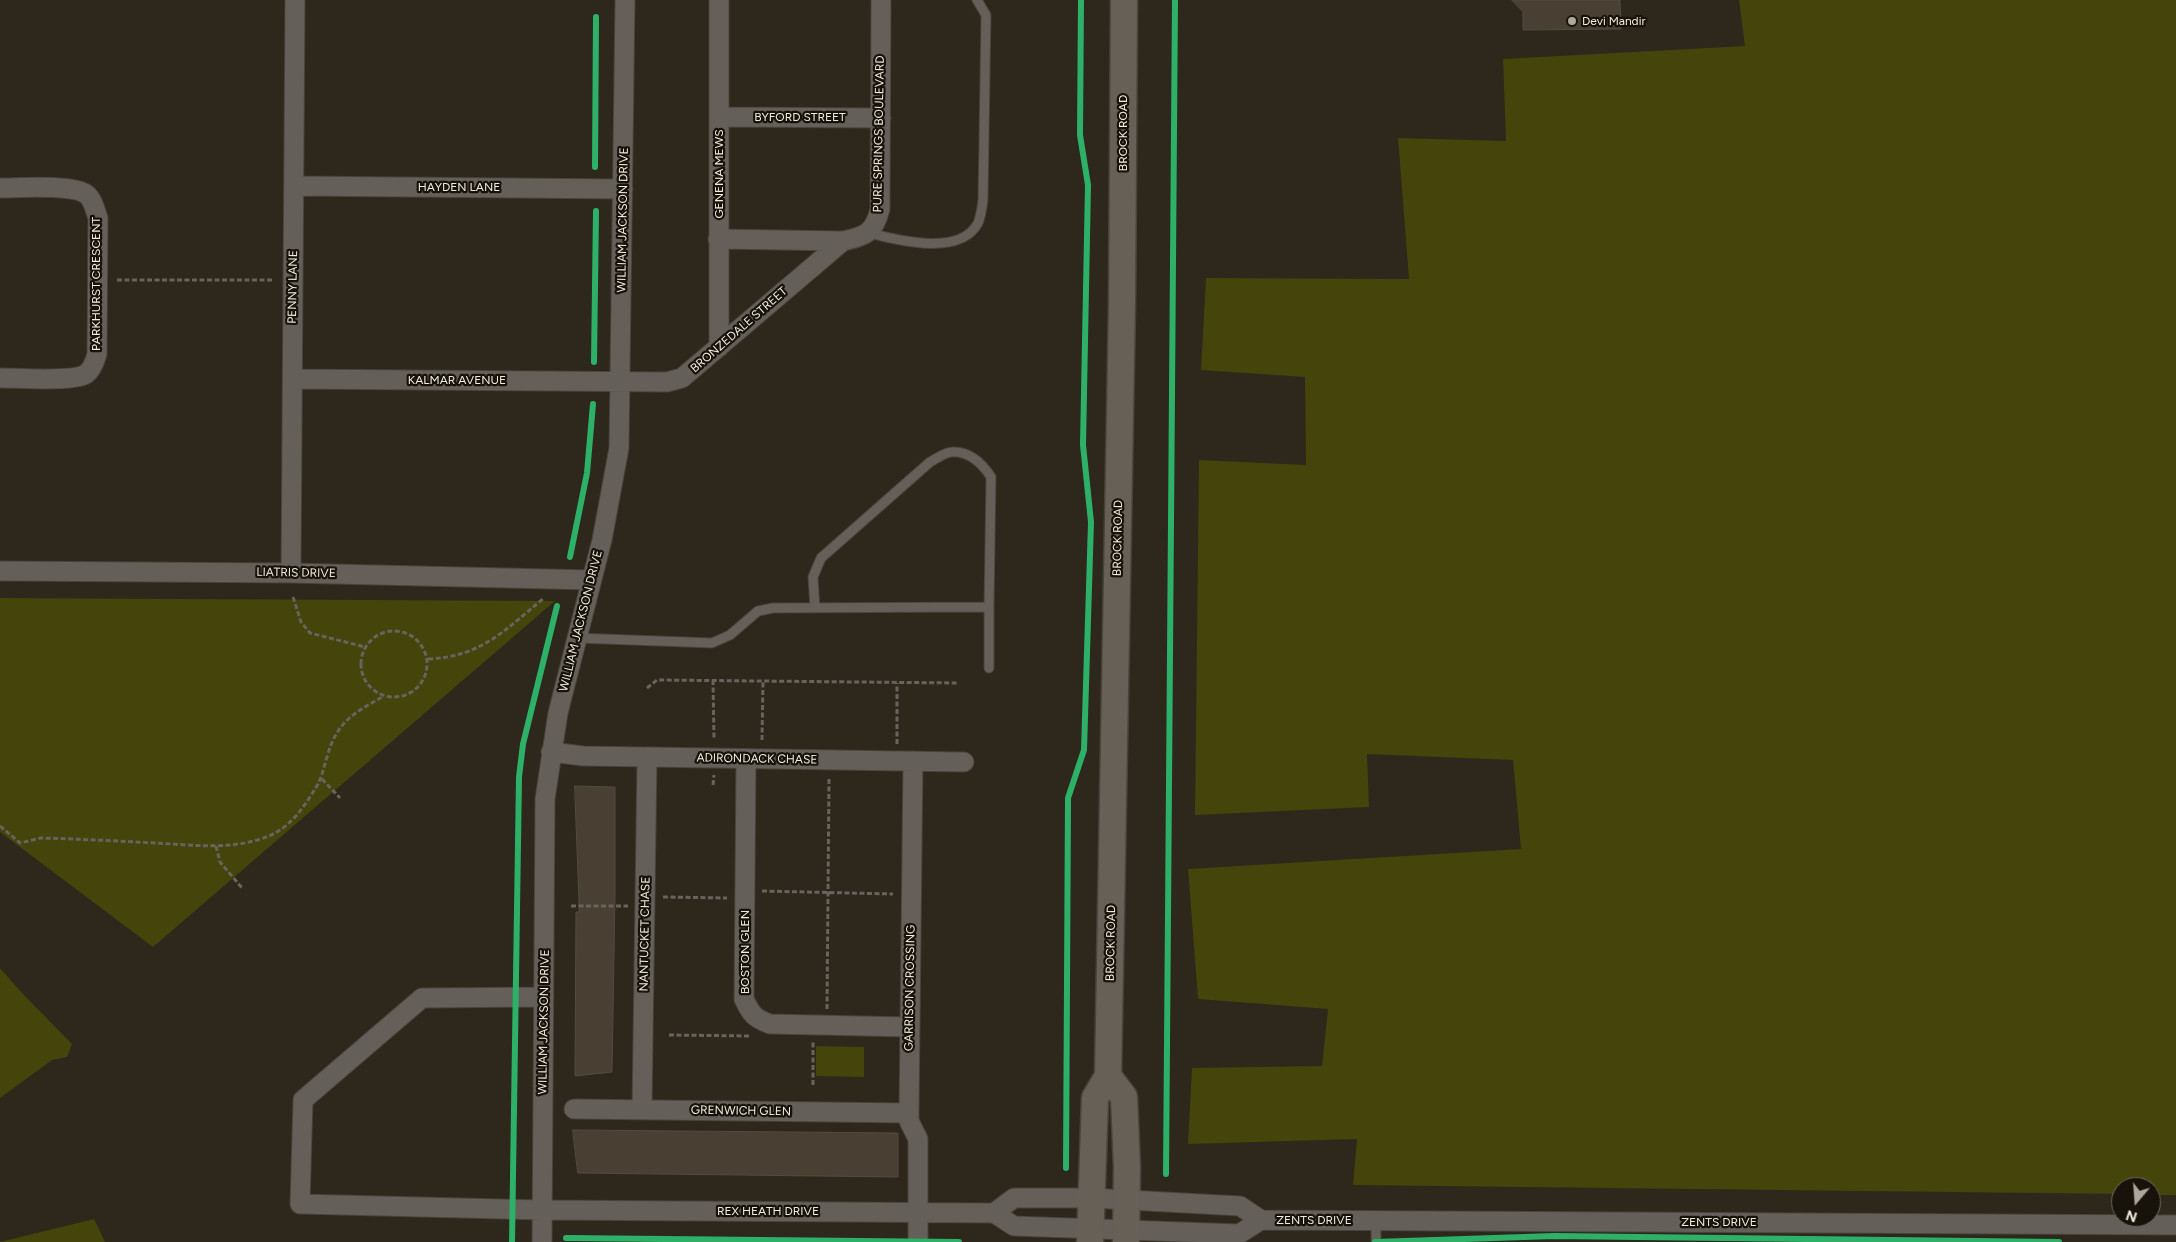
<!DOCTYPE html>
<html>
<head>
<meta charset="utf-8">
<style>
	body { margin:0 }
	#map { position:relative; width:2176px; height:1242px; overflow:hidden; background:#2d271c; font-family:Figtree,sans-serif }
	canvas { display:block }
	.north { position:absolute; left:2111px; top:1177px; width:50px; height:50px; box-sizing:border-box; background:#17120a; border:1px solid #6e695f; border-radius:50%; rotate:198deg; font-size:14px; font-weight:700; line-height:20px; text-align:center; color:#f1ebdf }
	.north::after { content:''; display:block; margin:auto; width:18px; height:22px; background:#aca69b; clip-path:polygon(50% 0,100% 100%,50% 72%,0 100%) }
</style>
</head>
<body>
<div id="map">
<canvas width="2176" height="1242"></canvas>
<div class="north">N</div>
</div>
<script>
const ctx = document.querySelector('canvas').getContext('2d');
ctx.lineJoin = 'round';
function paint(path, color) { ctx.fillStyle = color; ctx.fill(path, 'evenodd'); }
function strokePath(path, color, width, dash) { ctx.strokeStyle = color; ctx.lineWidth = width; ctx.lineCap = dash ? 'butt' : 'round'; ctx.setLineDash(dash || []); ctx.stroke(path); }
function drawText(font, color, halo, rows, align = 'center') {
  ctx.font = font + ' Figtree,sans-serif'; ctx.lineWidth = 4.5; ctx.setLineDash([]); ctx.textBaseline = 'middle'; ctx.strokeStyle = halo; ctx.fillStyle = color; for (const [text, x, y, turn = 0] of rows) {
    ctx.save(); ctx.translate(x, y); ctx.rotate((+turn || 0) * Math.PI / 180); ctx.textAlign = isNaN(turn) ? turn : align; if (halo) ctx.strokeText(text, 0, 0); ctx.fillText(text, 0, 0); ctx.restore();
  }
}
paint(new Path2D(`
	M1739 0H2176V1195H2151V1187H2121V1194L1353 1185 1357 1139 1188 1144 1192 1068 1322 1066 1328 1009 1198 999 1188 869 1521 849 1513 760 1367 754 1369 807 1195 815 1199 460 1306 465 1305 377 1201 370 1206 278 1409 279 1398 138 1506 141 1503 59 1745 46Z
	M0 598 555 601 153 947 0 832Z
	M0 968 22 993 72 1044 67 1057 52 1060 0 1098Z
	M816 1046 864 1047V1077L816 1076Z
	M94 1219 105 1242H0Z`), '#44440b');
const building = new Path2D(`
	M1512 0H1620L1621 29 1523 30V12Z
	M575 786 615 787V894L612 1072 575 1076 576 912H579Z
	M573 1130 898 1133V1177L578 1173Z`);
paint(building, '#4a3f33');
strokePath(building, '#524b44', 1);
const lane = new Path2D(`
	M869 233C897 240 960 257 978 223 981 216 982 208 983 200L986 15 977 0
	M815 608 813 577 821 558 930 462C936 459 945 452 952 452 969 451 982 463 991 477L989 607
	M577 638 712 643 730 635 758 611 773 608 989 607V668
	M1376 1242V1220`);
const street = new Path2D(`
	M719 0V347
	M719 117 881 118
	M294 186 623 189
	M0 188C19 188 71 184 86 194 93 199 95 210 98 218L97 354C95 361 92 370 86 374 74 382 17 378 0 378
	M718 239 843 241C866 236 874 233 880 209L881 0
	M293 379 667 382 682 378 843 241
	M0 571 291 573 592 580
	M291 573 295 0
	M551 752 583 756 964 762
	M746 759 744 999C751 1014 754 1018 770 1024L909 1027
	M913 761 909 1113V1121L918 1139V1242
	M544 997 422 998 303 1100 300 1204 542 1210 994 1213 1014 1226 1239 1234 1261 1220 2176 1225
	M574 1109 909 1113
	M642 1110 647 757
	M994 1213 1014 1198H1091L1240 1206 1261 1220
	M542 1242 545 799 558 713 602 540 619 448 625 0`);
const secondary = new Path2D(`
	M1108 1076 1124 1097 1127 1167 1126 1242
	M1090 1242 1095 1098 1108 1076 1122 304 1124 0`);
strokePath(lane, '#48443b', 11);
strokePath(street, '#48443b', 21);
strokePath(secondary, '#48443b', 29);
strokePath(new Path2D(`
	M117 280H273
	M293 597 301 622 310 633 365 647
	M361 664a33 33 0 1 1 66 0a33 33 0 1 1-66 0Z
	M428 659C481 657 505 630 544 598
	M713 680 714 740
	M647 688 657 680 959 683
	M762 740 763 681
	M897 744V683
	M322 779 340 798
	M713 785 714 775
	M0 826 20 843 41 838C79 839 117 841 155 843 193 845 235 851 271 835 291 826 304 807 315 789 322 779 323 769 327 757 337 721 354 713 384 696
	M216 846 220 862 242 888
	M762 891 893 894
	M663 897 727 898
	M571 906H628
	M827 1009 829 778
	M669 1035 751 1036
	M813 1085V1042`), '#68635d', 3, [5, 2.5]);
strokePath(lane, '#645f58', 9);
strokePath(street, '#645f58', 19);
strokePath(secondary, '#676057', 26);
strokePath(new Path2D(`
	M595 167 596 17
	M594 362 596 211
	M570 557 587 473 593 404
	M1066 1168 1068 798 1084 750 1091 522 1083 445 1088 185 1080 135 1081 0
	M1166 1174 1175 0
	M566 1238 959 1242
	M512 1242 519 777 523 744 557 606
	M1375 1242 1554 1236 2059 1242`), '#2db169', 6);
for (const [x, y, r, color] of [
	[1572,21,5,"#aca69b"]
]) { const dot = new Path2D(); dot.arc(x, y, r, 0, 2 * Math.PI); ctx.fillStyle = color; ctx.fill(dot); strokePath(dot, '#17120a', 2); }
drawText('12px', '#f1ebdf', '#17120a', [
	["Devi Mandir",1582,21]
], 'left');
drawText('12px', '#f1ebdf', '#17120a', [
	["BYFORD STREET",800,117],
	["BROCK ROAD",1123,133,-90],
	["PURE SPRINGS BOULEVARD",879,134,-89],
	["GENENA MEWS",719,174,-90],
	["HAYDEN LANE",459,187],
	["WILLIAM JACKSON DRIVE",623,220,-89],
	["PARKHURST CRESCENT",96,284,-90],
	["PENNY LANE",293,287,-89],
	["BRONZEDALE STREET",739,330,-41],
	["KALMAR AVENUE",457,380],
	["BROCK ROAD",1118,538,-89],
	["LIATRIS DRIVE",296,573,1],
	["WILLIAM JACKSON DRIVE",581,621,-76],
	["ADIRONDACK CHASE",757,759,1],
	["NANTUCKET CHASE",645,934,-89],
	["BROCK ROAD",1111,943,-89],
	["BOSTON GLEN",745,952,-90],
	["GARRISON CROSSING",910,988,-89],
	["WILLIAM JACKSON DRIVE",544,1022,-89],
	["GRENWICH GLEN",741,1111,1],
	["REX HEATH DRIVE",768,1211],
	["ZENTS DRIVE",1314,1220],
	["ZENTS DRIVE",1719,1222]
]);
</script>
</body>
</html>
